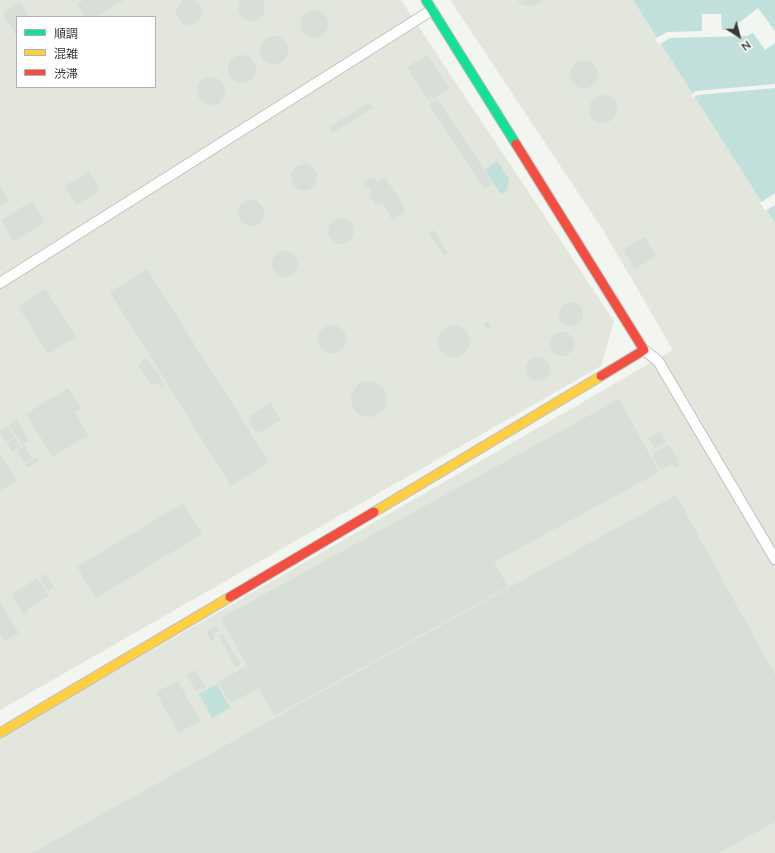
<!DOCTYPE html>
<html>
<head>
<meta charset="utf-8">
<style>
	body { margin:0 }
	#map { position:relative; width:775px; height:853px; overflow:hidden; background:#f3f5f1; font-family:Lato,"Noto Sans JP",sans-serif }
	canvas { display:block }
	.legend { position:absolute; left:16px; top:16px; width:140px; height:72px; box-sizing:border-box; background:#fff; border:1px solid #afb0af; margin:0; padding:5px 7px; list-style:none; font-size:12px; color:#383937 }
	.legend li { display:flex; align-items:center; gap:8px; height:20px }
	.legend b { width:20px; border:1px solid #afb0af }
	.north { position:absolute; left:719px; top:16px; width:40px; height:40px; -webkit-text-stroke:3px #fff; paint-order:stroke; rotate:144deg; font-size:11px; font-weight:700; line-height:16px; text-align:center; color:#383937 }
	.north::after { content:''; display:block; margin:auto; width:14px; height:18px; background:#383937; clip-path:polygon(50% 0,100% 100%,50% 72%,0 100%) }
</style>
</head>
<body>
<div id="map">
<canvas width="775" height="853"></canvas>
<ul class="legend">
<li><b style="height:5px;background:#16e098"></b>順調</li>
<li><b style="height:5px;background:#ffcf43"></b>混雑</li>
<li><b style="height:5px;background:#f24e42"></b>渋滞</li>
</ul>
<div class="north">N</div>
</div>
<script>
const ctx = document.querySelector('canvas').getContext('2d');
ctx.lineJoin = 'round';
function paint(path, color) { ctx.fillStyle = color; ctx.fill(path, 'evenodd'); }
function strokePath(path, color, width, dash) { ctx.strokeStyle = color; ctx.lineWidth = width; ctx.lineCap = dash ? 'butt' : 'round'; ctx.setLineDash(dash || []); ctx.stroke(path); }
paint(new Path2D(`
	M0 0H401L614 321 601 366 0 710ZM17 17H155V87H17Z
	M450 0H633L775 223V853H0V738L673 350 603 230Z`), '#e2e6dd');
paint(new Path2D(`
	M633 0H775V223Z
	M497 161 509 179 507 190 501 194 485 170Z
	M217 684 230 708 212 718 199 694Z`), '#c1e0db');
paint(new Path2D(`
	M758 8 775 31V43L765 50 753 33 747 36 670 38 659 45 655 39 667 32 702 31V14H721L722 30H730Z
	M775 84V88L698 95 693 98 691 95 696 91Z
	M775 193V205L765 211 760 203Z`), '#f3f5f1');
paint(new Path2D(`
	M176 12a13 13 0 1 1 26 0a13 13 0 1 1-26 0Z
	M84 0H124L95 17H85L77 4Z
	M240 0H264L265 10 263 15 254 21H249L244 19 240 15 238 10Z
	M517 0H543L539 4 533 6H527L521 4Z
	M20 2 30 17H17V37L2 14Z
	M300 24a14 14 0 1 1 28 0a14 14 0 1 1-28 0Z
	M260 50a14 14 0 1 1 28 0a14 14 0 1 1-28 0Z
	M427 55 449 88 429 101 407 67Z
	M228 69a14 14 0 1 1 28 0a14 14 0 1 1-28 0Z
	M570 74a14 14 0 1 1 28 0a14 14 0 1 1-28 0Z
	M197 91a14 14 0 1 1 28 0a14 14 0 1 1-28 0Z
	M589 109a14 14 0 1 1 28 0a14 14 0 1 1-28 0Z
	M437 99 493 183 484 189 429 104Z
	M369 102 373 108 333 133 329 127Z
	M291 177a13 13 0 1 1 26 0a13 13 0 1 1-26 0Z
	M89 171 100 190 77 205 65 186Z
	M374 177 377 182 385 177 406 210 392 220 382 203 377 206 369 195H371L370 193 372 191 369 187 373 184 367 188 363 183Z
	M0 186 9 201 0 206Z
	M238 213a13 13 0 1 1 26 0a13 13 0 1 1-26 0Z
	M32 201 45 222 14 241 1 220Z
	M328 231a13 13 0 1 1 26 0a13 13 0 1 1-26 0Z
	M434 230 448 253 444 256 429 233Z
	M644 237 656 256 635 269 623 250Z
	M272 264a13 13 0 1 1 26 0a13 13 0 1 1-26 0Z
	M147 269 269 462 231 486 110 292Z
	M46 289 76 337 48 354 18 306Z
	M559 314a12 12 0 1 1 24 0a12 12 0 1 1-24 0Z
	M488 322 491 327 487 329 484 324Z
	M438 341a16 16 0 1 1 32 0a16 16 0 1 1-32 0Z
	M318 339a14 14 0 1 1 28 0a14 14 0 1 1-28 0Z
	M550 344a12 12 0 1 1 24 0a12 12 0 1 1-24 0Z
	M526 369a12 12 0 1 1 24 0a12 12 0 1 1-24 0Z
	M147 358 165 385 161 388 158 382 153 385 152 383 150 384 138 365 140 364V362Z
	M351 399a18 18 0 1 1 36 0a18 18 0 1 1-36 0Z
	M68 388 81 408 75 412 88 435 53 457 26 414Z
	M619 399 659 472 494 562 508 587 274 716 259 688 231 703 230 701H229L218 682 247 666 221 618Z
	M271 403 281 420 260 433 258 430 255 431 249 421 251 420 249 416Z
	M17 420 29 440 22 445 9 425Z
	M8 426 14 437 6 442 0 431Z
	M660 432 666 442 654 449 648 438Z
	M15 438 20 447 12 452 7 443Z
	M669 444 678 461H677L679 465 674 468 672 464 661 470 652 454Z
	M25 446 32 458 24 463 17 451Z
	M0 454 17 481 0 491Z
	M37 457 39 461 28 468 25 464Z
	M676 495 775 675V822L719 853H32Z
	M183 503 202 534 96 598 77 567Z
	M46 574 54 587 48 591 40 578Z
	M37 578 49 596 33 606 22 588Z
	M21 588 33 606 27 610 28 612 24 615 11 594Z
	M0 603 19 633 5 641 0 633Z
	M217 626 219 631 213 634 215 639 211 641 206 631Z
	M223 634 240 664 235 667 219 636Z
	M196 670 205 687 196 691 187 675Z
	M178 681 200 721 178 733 156 692Z`), '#d8dfd9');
const lane = new Path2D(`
	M0 283 432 10
	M644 350 658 361 775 559`);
const fast = new Path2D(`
	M426 0 516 144`);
const slow = new Path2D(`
	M374 512 601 376
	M0 733 230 597`);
const jam = new Path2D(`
	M516 144 644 350 601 376
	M230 597 374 512`);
strokePath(lane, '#c2c2c0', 12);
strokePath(fast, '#c2c2c0', 11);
strokePath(slow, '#c2c2c0', 11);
strokePath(jam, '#c2c2c0', 11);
strokePath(lane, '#fdfefd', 10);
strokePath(fast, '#16e098', 9);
strokePath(slow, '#ffcf43', 9);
strokePath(jam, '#f24e42', 9);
</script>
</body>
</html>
